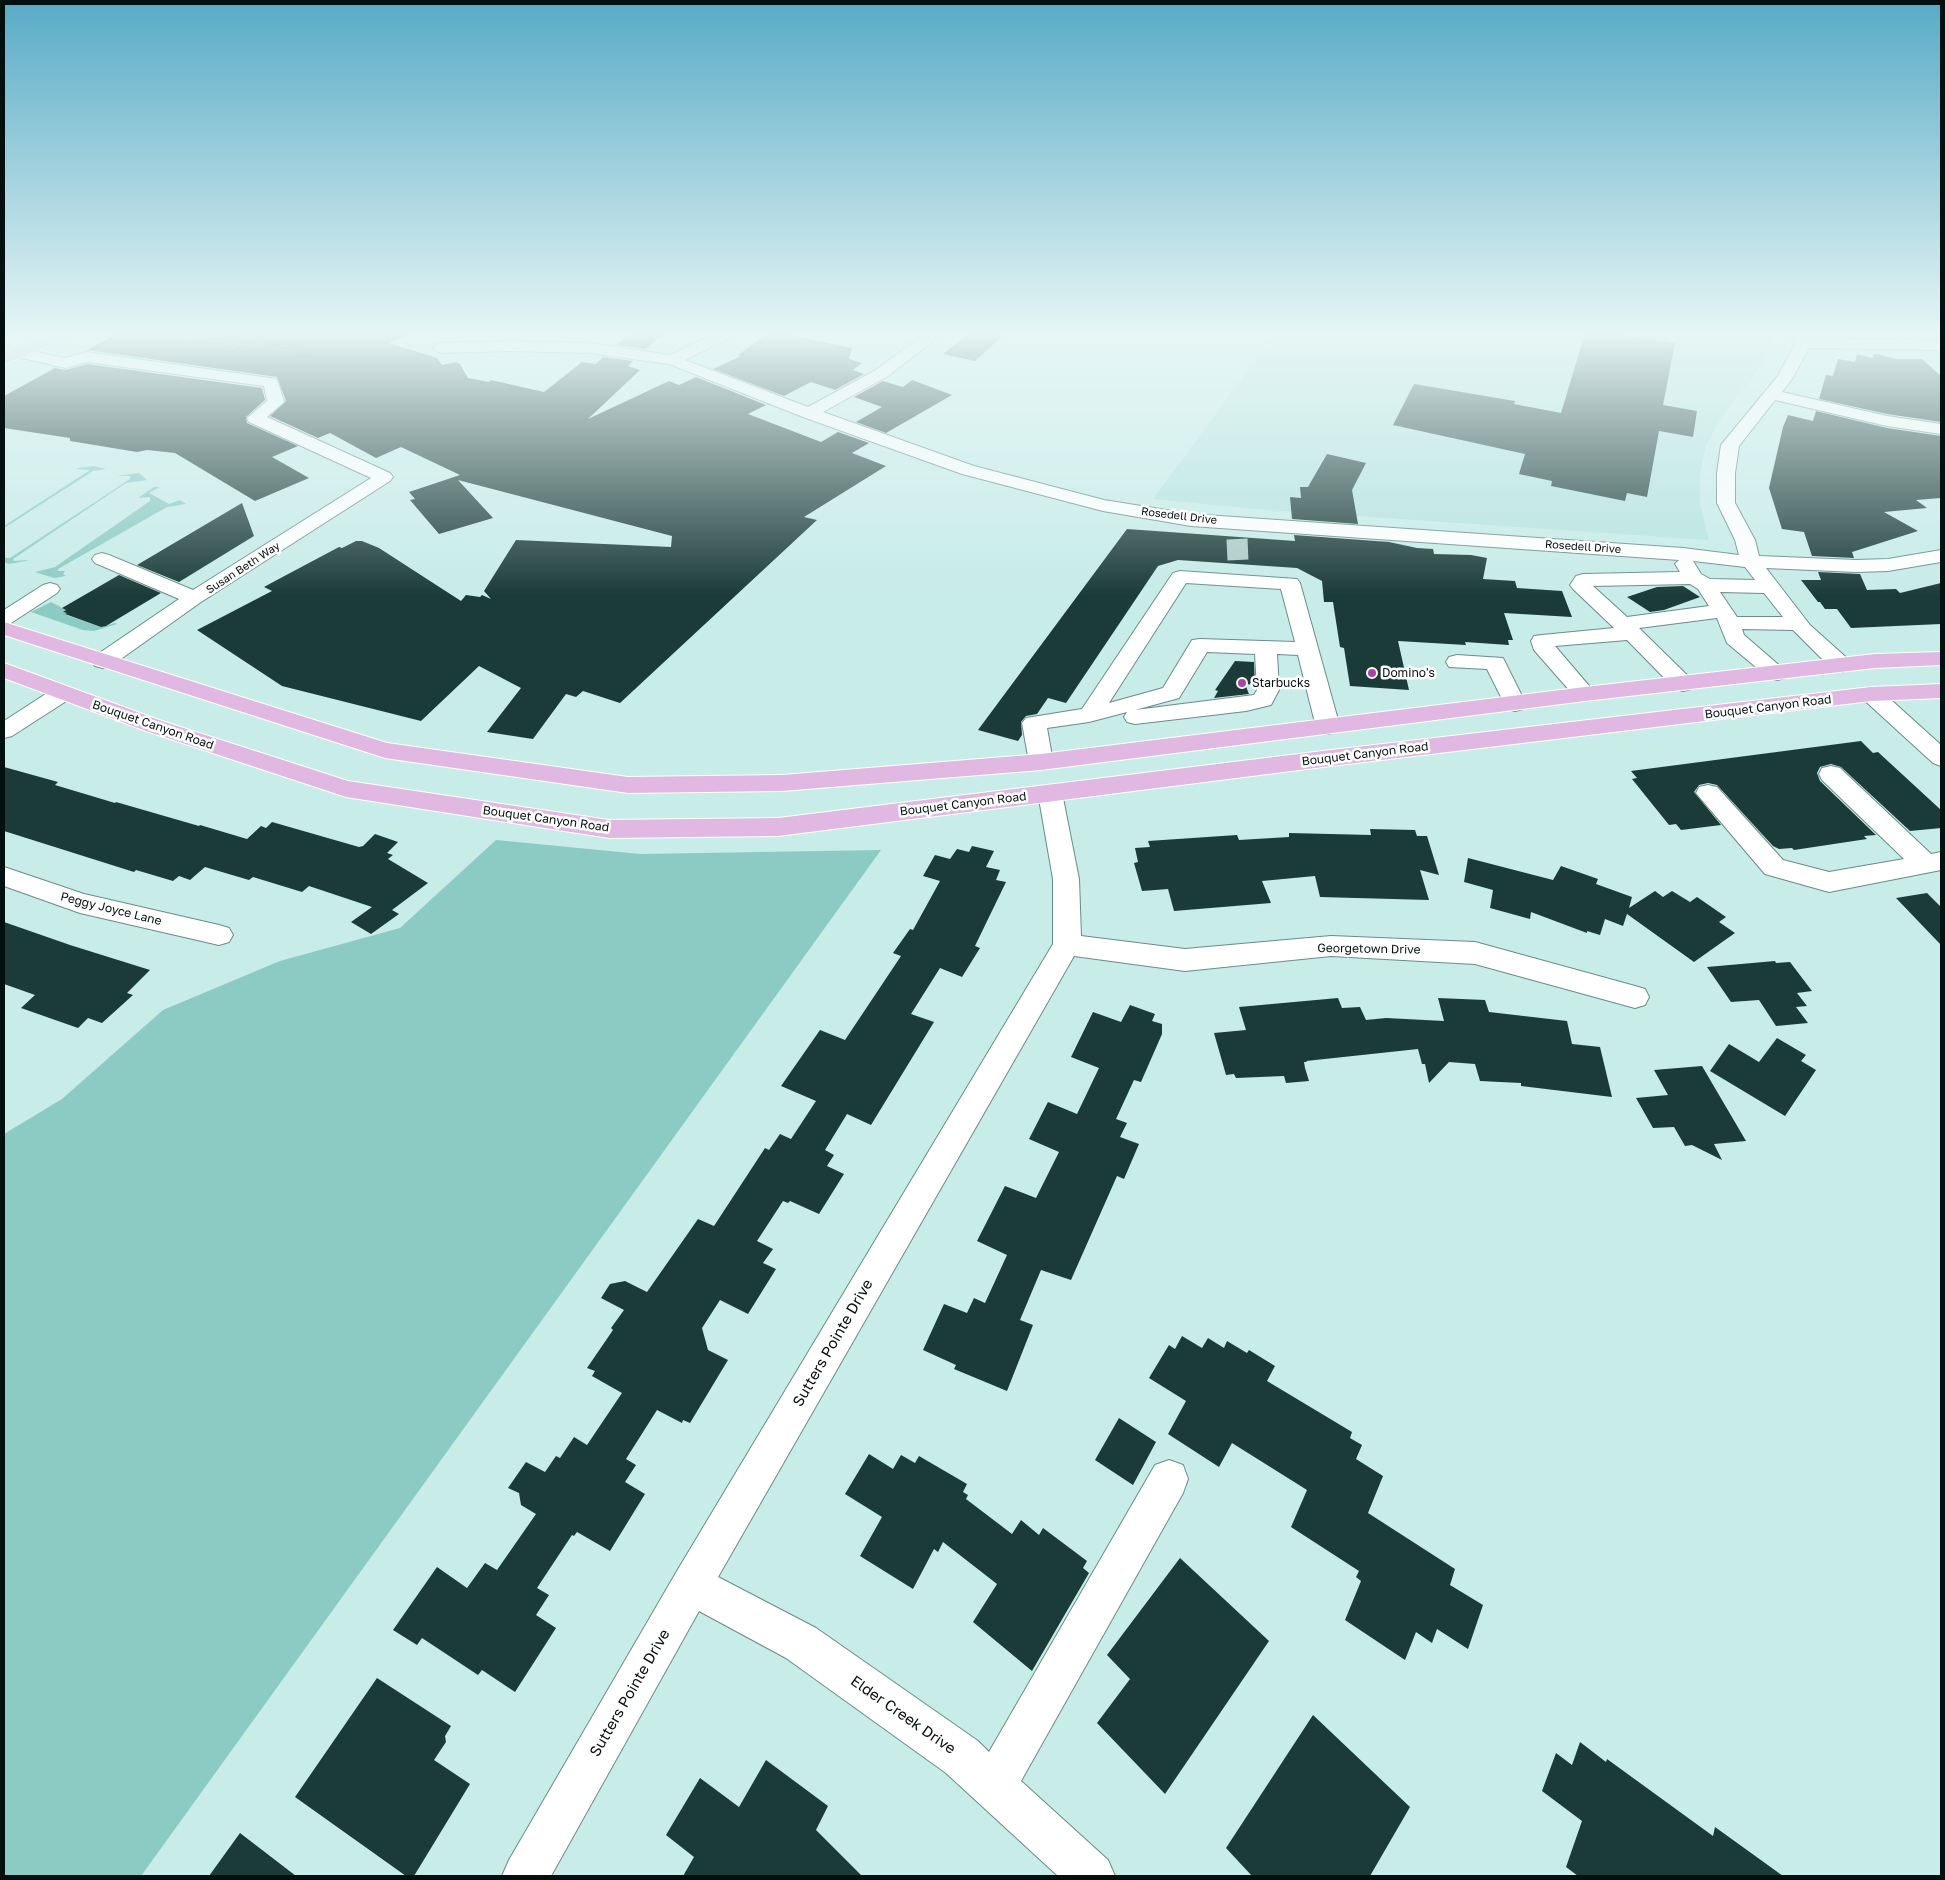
<!DOCTYPE html>
<html>
<head>
<meta charset="utf-8">
<style>
	body { margin:0 }
	#map { position:relative; width:1945px; height:1880px; overflow:hidden; background:#c8ece8; font-family:"Golos Text",sans-serif }
	canvas { display:block }
	.frame { position:absolute; inset:0; border:5px solid #04100f; pointer-events:none }
</style>
</head>
<body>
<div id="map">
<canvas width="1945" height="1880"></canvas>
<div class="frame"></div>
</div>
<script>
const ctx = document.querySelector('canvas').getContext('2d');
ctx.lineJoin = 'round';
function paint(path, color) { ctx.fillStyle = color; ctx.fill(path, 'evenodd'); }
function strokePath(path, color, width, dash) { ctx.strokeStyle = color; ctx.lineWidth = width; ctx.lineCap = dash ? 'butt' : 'round'; ctx.setLineDash(dash || []); ctx.stroke(path); }
function drawText(font, color, halo, rows, align = 'center') {
  ctx.font = font + ' "Golos Text",sans-serif'; ctx.lineWidth = 5; ctx.setLineDash([]); ctx.textBaseline = 'middle'; ctx.strokeStyle = halo; ctx.fillStyle = color; for (const [text, x, y, turn = 0] of rows) {
    ctx.save(); ctx.translate(x, y); ctx.rotate((+turn || 0) * Math.PI / 180); ctx.textAlign = isNaN(turn) ? turn : align; if (halo) ctx.strokeText(text, 0, 0); ctx.fillText(text, 0, 0); ctx.restore();
  }
}
paint(new Path2D(`
	M1275 333H1768L1772 342 1765 360 1719 421 1706 446 1700 474V505L1709 540 1267 510 1153 499Z`), '#b5e3de');
paint(new Path2D(`
	M94 466 106 469 93 471 4 528V526L90 470 77 469 78 468Z
	M139 473 147 480 126 483 13 559 14 561 28 560 26 561 9 564 4 562V558H10L130 479V476H117Z
	M154 487H160L149 493 169 504 180 500 186 504 167 507 58 569V571H65L63 574 66 576 54 578 35 572 55 567 150 501V497L138 498Z
	M51 602 66 610 63 612 67 613 66 615 101 627 115 623 117 624 94 631 83 630 31 612Z
	M496 840 640 854 881 850 141 1876H4V1134L62 1099 163 1010 280 961 400 928Z`), '#8ccac4');
paint(new Path2D(`
	M118 333H412L389 343 437 358 442 365 456 362 460 364 468 378 489 382 491 380 544 392 582 362 596 364 603 357 633 361 628 366 640 370 588 419 669 381 679 385 696 377 766 405 748 414 821 442 838 432 869 443 852 453 886 466 804 517 817 520 620 703 583 691 576 697 566 694 533 739 487 732 521 688 479 666 421 721 282 686 197 630 272 591 264 587 275 581 339 547 342 548 356 541H362L379 548 461 601 466 595 480 597 482 595 491 599 484 591 516 540 671 547 672 536 458 480 493 518 439 534 410 500 415 499 409 492 460 475 401 447 376 458 330 433 318 438 270 416 286 401 277 377 87 350Z
	M631 333H664L646 349 617 345Z
	M769 333H781L852 348 849 359 862 363 853 370 864 374 835 390 811 382 784 396 713 369 741 356 738 355Z
	M969 333H1006L975 361 943 354Z
	M1585 333H1612L1675 343 1663 405 1697 411 1693 437 1659 431 1647 497 1627 493 1625 501 1551 486 1552 481 1519 474 1525 454 1393 425 1414 384 1515 401 1514 404 1561 413Z
	M1857 354 1873 358 1874 354H1877L1896 359H1922L1941 376V422L1887 414 1819 399 1826 375 1833 376 1838 359 1855 362Z
	M87 364 262 388 265 400 246 417 247 423 298 446 272 457 309 478 255 501 175 453 147 450 137 452 70 441V438L4 428V396L55 368 65 370Z
	M912 380 952 395 886 433 856 422 882 407 854 397 883 381 903 387Z
	M1816 411 1887 428 1941 436V498L1916 500 1927 508 1884 512 1918 531 1852 552 1854 558 1812 556 1804 532 1782 529 1769 488 1783 427 1788 415 1813 421Z
	M1327 454 1366 463 1352 490 1358 524 1292 519 1290 497 1301 498 1300 487H1308Z
	M242 503 254 536 179 582 137 565Z
	M1127 529 1295 541 1294 535 1389 542 1417 548 1433 549 1434 554 1471 555 1487 558 1483 579 1515 581 1517 588 1562 591 1572 617 1504 613 1513 640H1508L1509 645 1465 642 1466 645 1398 641 1409 690 1350 686 1344 648 1340 647 1333 602H1324L1322 581 1297 568 1178 560 1158 566 1066 703 1048 698 1037 714 1026 716 1021 722 1022 735 1018 741 978 730Z
	M1818 572 1860 574 1867 590 1896 589 1900 593 1941 583V624L1851 628 1837 609H1825L1820 602H1818L1801 580H1821Z
	M119 575 161 593 106 626 101 627 65 614 67 613 63 612 66 610 62 608Z
	M1683 586 1700 597 1664 610 1650 612 1627 597 1657 587Z
	M1235 661 1254 662 1255 685 1245 684 1249 694 1214 698 1218 691 1215 690Z
	M1861 741 1873 753 1878 752 1941 810V828L1910 831 1841 767 1831 764 1820 767 1817 773 1820 781 1876 835 1864 836 1867 839 1794 850 1792 848 1779 849 1773 846 1717 785 1708 783 1699 785 1694 792 1721 825 1681 830 1676 824 1669 825 1632 779 1637 778 1631 771Z
	M4 767 58 782 55 785 115 803 116 802 199 826 200 825 247 839 261 826 266 828 272 822 359 847 363 846 375 834 398 842 387 853 393 855 388 859 428 883 392 910 399 914 371 934 351 922 372 907 309 886 302 892 253 877 249 880 205 867 190 880 179 876 173 881 136 870 134 872 4 831Z
	M1370 829 1415 830 1417 836H1427L1439 875 1420 870 1429 900 1320 897 1315 876 1262 881 1271 903 1174 911 1168 889 1142 891 1134 863 1138 862 1135 848 1150 847 1148 841 1237 835 1239 840 1289 837V833L1371 835Z
	M972 846 994 851 986 867 1000 870 996 880 1006 882 975 946 980 948 962 977 940 968 911 1014 934 1022 871 1125 847 1114 825 1150 834 1155 827 1166 844 1174 819 1214 790 1201 788 1203 783 1201 757 1241 773 1249 763 1263 776 1269 748 1314 720 1300 702 1328 708 1350 728 1360 690 1423 683 1420 682 1423 657 1410 626 1459 636 1465 625 1482 645 1494 610 1551 577 1532 574 1536 572 1535 537 1588 549 1595 536 1615 556 1628 515 1692 482 1670 478 1675 422 1638 417 1645 393 1630 437 1567 467 1588 485 1563 497 1570 536 1514 521 1505 519 1493 508 1488 526 1462 545 1472 556 1456 560 1458 574 1437 587 1445 622 1393 592 1376 595 1371 587 1368 613 1330 611 1328 624 1310 601 1298 610 1284 625 1281 647 1292 698 1219 714 1226 765 1148 769 1150 780 1134 791 1139 816 1101 781 1086 820 1030 845 1040 901 956 893 953 910 929 913 930 940 881 923 876 935 855 950 859 957 849 969 852Z
	M1468 858 1553 880 1561 866 1598 879 1596 884 1632 897 1629 908 1655 891 1663 897 1672 891 1690 902 1697 897 1726 917 1719 922 1735 933 1694 962 1627 914 1623 926 1605 919 1600 935 1587 931V933L1531 912 1530 919 1490 908 1493 890 1464 882Z
	M1927 893 1941 907V945L1896 898Z
	M4 922 70 945 150 970 127 993 133 995 102 1023 88 1018 78 1028 21 1008 35 995 4 984Z
	M1775 961 1776 963 1790 962 1812 991 1797 993 1807 1006 1796 1007 1808 1023 1776 1026 1759 1000 1731 1002 1707 967Z
	M1338 998 1342 1008 1360 1007 1366 1020 1386 1018 1444 1021 1438 998 1485 1000 1489 1012 1567 1021 1572 1044 1600 1047 1612 1097 1521 1086V1083L1480 1081 1475 1064 1449 1062 1429 1083 1425 1064H1422L1418 1049 1306 1061 1307 1062H1304L1305 1068 1309 1081 1286 1083 1284 1076 1236 1078 1234 1074 1226 1075 1214 1033 1246 1030 1239 1007Z
	M1130 1005 1155 1014 1152 1021 1162 1024V1034L1141 1082 1134 1080 1116 1119 1127 1123 1120 1137 1139 1144 1124 1179 1117 1176 1071 1280 1041 1270 1020 1320 1033 1325 1007 1391 954 1369 956 1365 923 1350 944 1304 967 1313 974 1298 985 1303 1007 1255 977 1241 1005 1186 1036 1198 1059 1152 1029 1139 1048 1102 1077 1114 1099 1068 1071 1057 1093 1012 1121 1022Z
	M1777 1038 1806 1055 1801 1061 1816 1070 1785 1116 1710 1071 1729 1044 1759 1062Z
	M1702 1066 1746 1141 1714 1144 1722 1160 1692 1145 1685 1146 1674 1127 1653 1128 1636 1098 1668 1095 1654 1070Z
	M1182 1336 1202 1348 1208 1338 1224 1348 1227 1341 1247 1353 1249 1350 1275 1366 1267 1381 1352 1432 1350 1438 1362 1445 1356 1459 1383 1476 1368 1513 1455 1569 1450 1585 1483 1605 1468 1649 1437 1629 1432 1643 1416 1632 1405 1660 1345 1620 1361 1581 1356 1577 1359 1571 1291 1527 1307 1490 1232 1443 1219 1467 1168 1434 1186 1401 1149 1378 1169 1345 1175 1349Z
	M1119 1418 1156 1442 1133 1485 1095 1460Z
	M869 1454 893 1469 901 1455 915 1463 919 1456 967 1484 963 1492 968 1495 966 1499 1012 1534 1021 1520 1039 1535 1043 1528 1087 1561 1083 1568 1089 1573 1032 1671 973 1622 997 1584 943 1542 938 1552 934 1549 913 1589 860 1556 882 1517 845 1494Z
	M1180 1558 1269 1641 1165 1794 1097 1723 1130 1679 1107 1655Z
	M377 1678 451 1726 445 1736 446 1742 434 1760 470 1784 414 1876H406L295 1797Z
	M1313 1715 1410 1807 1370 1876H1252L1226 1848Z
	M1580 1742 1606 1762 1607 1759 1713 1836 1715 1827 1783 1876H1578L1566 1867 1582 1821 1542 1791 1556 1753 1572 1765Z
	M766 1760 828 1806 816 1830 862 1876H683L694 1857 666 1835 700 1778 739 1807Z
	M240 1833 296 1876H209Z`), '#1b3b38');
strokePath(new Path2D(`
	M1237 539 1238 561`), '#abcbc7', 21, [21, 11]);
const minor = new Path2D(`
	M716 333H736L733 336 685 360 808 407 876 370 923 335H933L936 338 933 341 888 376 823 412 974 466 1104 500 1191 514 1683 548 1739 555 1735 540 1717 503V473L1721 445 1777 377 1796 343 1788 333H1803L1808 338 1941 340V350L1809 348 1792 379 1782 392 1887 416 1941 424V434L1887 426 1775 400 1739 446 1735 473V503L1755 540 1759 556 1856 560 1888 559 1941 550V562L1888 571 1856 572 1766 568 1810 625 1849 660 1852 665 1849 670 1841 672 1833 670 1793 630 1742 629 1744 635 1788 673 1785 678 1777 680 1769 678 1727 643 1717 618 1639 628 1691 679 1694 684 1691 689 1683 691 1675 689 1627 640 1555 646 1596 694 1593 699 1585 701 1577 699 1534 650 1531 641 1534 636 1542 635 1614 628 1573 589 1570 585 1576 576 1583 574 1680 572 1675 564 1679 560 1191 526 1103 511 962 474 803 417 669 364 589 353 509 351 441 353 436 351 433 348 436 345 441 343 509 341 589 343 670 355ZM1693 561 1745 567 1755 580 1710 579 1701 574ZM1690 584 1698 589 1709 606 1627 617 1593 586ZM1720 592 1764 593 1783 617H1737Z
	M19 348 65 358 87 352 277 379 284 402 267 417 390 473 393 477 390 481 201 602 111 666 103 668 95 666 92 661 95 656 179 599 95 563 92 559 95 555 102 553 109 555 193 590 371 478 249 422 247 418 267 401 264 386 87 362 65 368 14 356 11 353 14 350Z
	M1180 571 1297 579 1300 583 1340 727 1336 732 1328 734 1320 732 1316 727 1298 655 1277 654 1279 690 1271 705 1246 711 1135 724 1127 722 1124 717 1127 712 1089 722 1047 728 1053 762 1049 768 1041 770 1033 768 1029 762 1022 723 1026 718 1082 709 1173 573ZM1186 583 1281 589 1295 642 1200 639 1192 640 1163 688 1109 703ZM1207 652 1255 654 1257 690 1254 695 1135 710 1179 698Z
	M50 583 57 585 60 589 57 593 11 623 4 625V610L43 585Z
	M1457 655 1503 658 1526 704 1523 709 1515 711 1507 709 1487 669 1449 667 1446 662 1449 657Z
	M63 686 71 688 74 693 71 698 12 736 4 738V721L55 688Z
	M1871 687 1879 689 1941 745V766L1933 763 1863 699 1860 694 1863 689Z
	M1831 766 1840 768 1931 854 1941 852V870L1829 892 1765 874 1696 793 1699 787 1708 785 1717 787 1783 860 1829 872 1904 859 1822 780 1819 774 1822 768Z
	M1050 785 1059 787 1062 793 1079 879 1081 936 1185 949 1331 936 1475 942 1635 986 1645 989 1649 997 1645 1005 1635 1008 1475 964 1331 956 1185 971 1074 956 718 1577 816 1628 978 1741 989 1752 1155 1465 1169 1460 1183 1465 1188 1479 1183 1493 1021 1781 1108 1860 1115 1876H1058L946 1773 786 1658 699 1611 551 1876H502L509 1860 677 1571 1053 944V879L1038 793 1041 787Z
	M4 867 84 894 219 925 229 928 233 935 229 942 219 945 80 913 4 886Z`);
const major = new Path2D(`
	M54 333H74L71 336 4 364V353Z
	M4 622 387 743 628 777 782 775 1041 754 1585 687 1875 654 1941 652V665L1875 668 1585 701 1041 770 782 791 628 793 385 758 4 635Z
	M4 663 162 721 348 781 609 820 778 818 1323 751 1871 687 1941 684V698L1871 701 1323 767 778 836 609 838 346 797 146 731 4 678Z`);
strokePath(minor, '#6b8c88', 2);
strokePath(major, '#fff', 2);
strokePath(new Path2D(`
	M112 333H119
	M150 333 309 353
	M190 338 200 333
	M184 343 192 339
	M259 346 269 338 281 333
	M231 349 239 345`), '#738d8a', 2, [1, 1]);
paint(minor, '#fff');
paint(major, '#e0b8e2');
const sky = ctx.createLinearGradient(0, 0, 0, 596);
sky.addColorStop(0, '#58aac6');
sky.addColorStop(0.56, '#e6f6f5');
sky.addColorStop(1, '#e6f6f500');
ctx.fillStyle = sky;
ctx.fillRect(0, 0, 1945, 596);
for (const [x, y, r, color] of [
	[1372,673,5,"#a644ac"],
	[1242,683,5,"#a644ac"]
]) { const dot = new Path2D(); dot.arc(x, y, r, 0, 2 * Math.PI); ctx.fillStyle = color; ctx.fill(dot); strokePath(dot, '#fff', 2); }
drawText('11px', '#04100f', '#fff', [
	["Rosedell Drive",1179,516,7],
	["Rosedell Drive",1583,547,4],
	["Susan Beth Way",243,568,-33]
]);
drawText('12px', '#04100f', '#fff', [
	["Domino's",1382,673],
	["Starbucks",1252,683]
], 'left');
drawText('12px', '#04100f', '#fff', [
	["Bouquet Canyon Road",1768,707,-7],
	["Bouquet Canyon Road",153,725,19],
	["Bouquet Canyon Road",1365,754,-7],
	["Bouquet Canyon Road",963,804,-7],
	["Bouquet Canyon Road",546,819,8],
	["Peggy Joyce Lane",111,909,14],
	["Georgetown Drive",1369,949,1]
]);
drawText('15px', '#04100f', '#fff', [
	["Sutters Pointe Drive",833,1343,-60],
	["Sutters Pointe Drive",630,1693,-60],
	["Elder Creek Drive",903,1715,35]
]);
</script>
</body>
</html>
